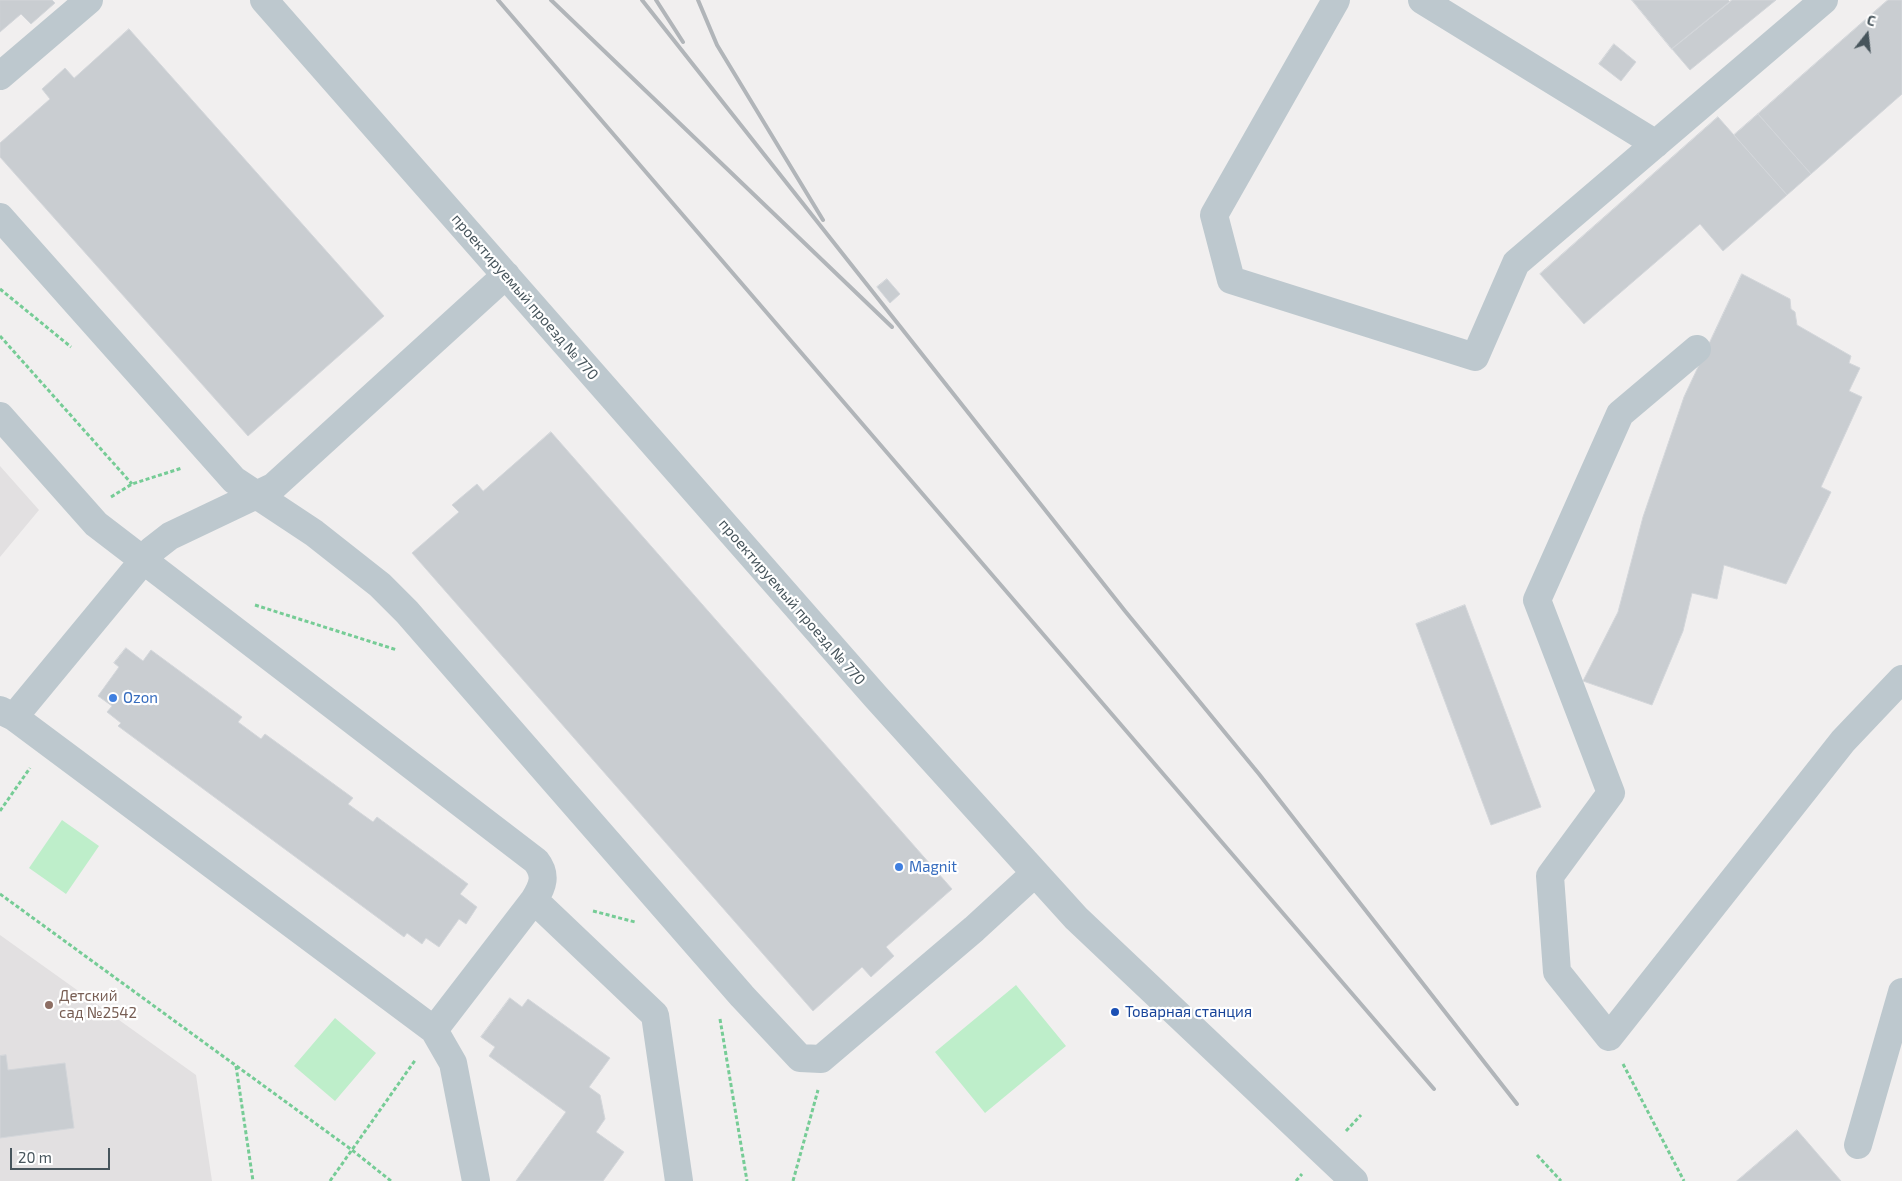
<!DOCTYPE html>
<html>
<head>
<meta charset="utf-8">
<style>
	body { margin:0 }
	#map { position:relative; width:1902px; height:1181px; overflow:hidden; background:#f1efef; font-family:"Exo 2",sans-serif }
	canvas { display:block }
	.north { position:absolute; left:1842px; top:10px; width:50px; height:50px; -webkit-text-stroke:4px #fff; paint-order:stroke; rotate:16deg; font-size:14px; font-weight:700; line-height:20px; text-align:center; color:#47555c }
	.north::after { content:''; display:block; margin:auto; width:18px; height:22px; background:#47555c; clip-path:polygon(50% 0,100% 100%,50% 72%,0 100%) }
	.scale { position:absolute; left:10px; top:1148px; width:100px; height:22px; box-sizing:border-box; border:2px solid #47555c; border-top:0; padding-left:6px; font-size:15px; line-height:18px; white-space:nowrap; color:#47555c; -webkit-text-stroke:4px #fff; paint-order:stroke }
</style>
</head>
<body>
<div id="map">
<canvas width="1902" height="1181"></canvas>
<div class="north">С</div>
<div class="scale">20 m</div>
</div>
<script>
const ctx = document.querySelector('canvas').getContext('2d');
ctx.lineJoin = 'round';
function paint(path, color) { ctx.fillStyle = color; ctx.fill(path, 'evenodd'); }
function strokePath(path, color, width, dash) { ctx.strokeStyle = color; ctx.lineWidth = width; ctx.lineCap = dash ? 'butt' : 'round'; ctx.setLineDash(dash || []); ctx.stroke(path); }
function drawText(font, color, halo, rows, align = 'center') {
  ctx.font = font + ' "Exo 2",sans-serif'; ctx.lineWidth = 4.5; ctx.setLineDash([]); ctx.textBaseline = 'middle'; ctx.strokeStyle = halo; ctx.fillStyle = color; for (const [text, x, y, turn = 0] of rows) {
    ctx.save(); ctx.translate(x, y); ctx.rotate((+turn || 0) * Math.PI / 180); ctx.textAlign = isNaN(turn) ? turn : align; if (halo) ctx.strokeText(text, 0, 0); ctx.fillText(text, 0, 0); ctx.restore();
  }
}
paint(new Path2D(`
	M0 466 39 510 0 557Z
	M0 935 196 1075 212 1181H0Z`), '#e2e0e1');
paint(new Path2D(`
	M62 820 99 846 66 894 29 868Z
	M1016 985 1066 1046 985 1113 935 1052Z
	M335 1018 376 1053 335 1101 294 1066Z`), '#beeeca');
const building = new Path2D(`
	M0 0H52L55 3 31 24 21 14 0 32Z
	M1632 0H1728L1730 2 1672 49Z
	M1732 0H1776L1690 70 1672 49Z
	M1888 0H1902V94L1811 174 1758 114Z
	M129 29 384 316 248 436 0 157V143L50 99 42 89 65 68 74 78Z
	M1614 44 1636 62 1621 81 1599 64Z
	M1758 114 1811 174 1787 195 1734 135Z
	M1718 117 1787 195 1723 251 1700 224 1584 324 1540 274Z
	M1742 274 1790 299 1791 309 1795 312 1797 325 1851 356 1849 363 1860 368 1849 391 1862 397 1821 487 1831 492 1786 584 1724 565 1717 599 1692 593 1683 631 1652 705 1583 681 1618 612 1643 517 1684 397Z
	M887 279 900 294 890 303 877 287Z
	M551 432 952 889 886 947 894 956 871 977 862 967 813 1011 412 553 459 512 452 505 477 484 483 491Z
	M1465 605 1541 807 1491 825 1416 624Z
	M126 648 143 661 151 650 242 717 238 722 261 739 265 734 353 798 348 804 373 822 377 817 468 884 460 894 477 907 466 924 459 919 439 947 426 938 422 944 407 933 404 937 118 726 121 723 107 712 112 706 98 696 119 667 114 663Z
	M510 998 522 1007 528 999 610 1058 589 1087 600 1095 605 1119 596 1132 624 1152 603 1181H516L566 1112 489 1056 495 1047 481 1037Z
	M6 1055 8 1070 65 1063 74 1128 0 1138V1056Z
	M1797 1130 1841 1181H1737Z`);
paint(building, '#c9cdd1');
strokePath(building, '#d3d6da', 1);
strokePath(new Path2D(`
	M0 289 71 347
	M0 336 132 484
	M111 497 132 484 182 468
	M255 605 397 650
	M0 811 30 768
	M0 894 352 1150 391 1181
	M593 911 635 922
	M720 1019 747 1181
	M1623 1064 1684 1181
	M236 1066 253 1181
	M1346 1131 1361 1115
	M1537 1155 1561 1181
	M330 1181 416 1059
	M793 1181 818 1090
	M1296 1181 1302 1174`), '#76cc96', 3, [4, 2.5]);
strokePath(new Path2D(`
	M264 0 876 697 1076 918 1354 1181
	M1336 0 1214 215 1231 280 1475 357 1516 263 1824 0
	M1422 0 1656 144
	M0 76 89 0
	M0 217 234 480 314 533 380 585 407 612 742 996 800 1058 821 1059 974 929 1034 874
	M1697 349 1620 414 1537 600 1611 793 1550 876 1557 972 1609 1037 1843 741 1902 679
	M0 416 96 524 536 861C547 875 543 886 534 900L434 1030
	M0 710 14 717 434 1030 453 1063 476 1181
	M14 717 152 550 170 536 273 487 506 275
	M534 900 655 1015 679 1181
	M1858 1145 1902 992`), '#bdc8ce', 28);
strokePath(new Path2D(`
	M498 0 1434 1089
	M551 0 892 327
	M642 0 1125 611 1259 774 1517 1104
	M656 0 683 42
	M698 0 717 45 823 220`), '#b1b5b9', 4);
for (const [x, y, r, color] of [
	[113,698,5,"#3f7fe0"],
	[899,867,5,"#3f7fe0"],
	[49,1005,5,"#8d6e63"],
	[1115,1012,5,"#1a4fb4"]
]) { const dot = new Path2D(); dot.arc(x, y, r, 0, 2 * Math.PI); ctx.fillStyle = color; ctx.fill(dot); strokePath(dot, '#fff', 2); }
drawText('15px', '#47555c', '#fff', [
	["проектируемый проезд № 770",525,297,49],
	["проектируемый проезд № 770",792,602,49]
]);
drawText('15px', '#366cbe', '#fff', [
	["Ozon",123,698],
	["Magnit",909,867]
], 'left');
drawText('15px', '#785e54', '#fff', [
	["Детский",59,996],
	["сад №2542",59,1013]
], 'left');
drawText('15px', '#164399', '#fff', [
	["Товарная станция",1125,1012]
], 'left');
</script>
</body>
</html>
